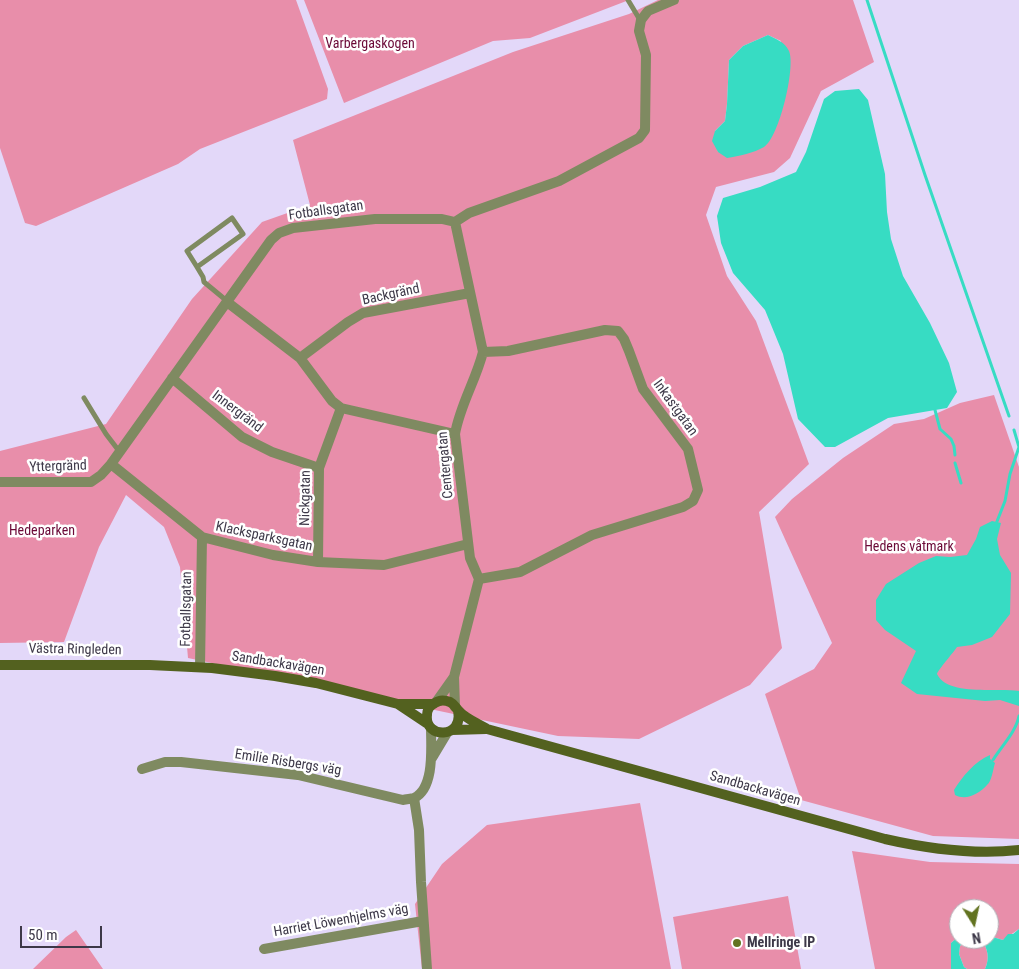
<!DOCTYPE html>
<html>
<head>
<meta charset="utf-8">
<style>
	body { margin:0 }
	#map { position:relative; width:1019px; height:969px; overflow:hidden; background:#e3d8f9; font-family:"Roboto Condensed",sans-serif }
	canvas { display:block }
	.north { position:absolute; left:949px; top:899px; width:50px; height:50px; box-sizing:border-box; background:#fff; border:1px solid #b1afb6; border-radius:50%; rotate:170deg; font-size:14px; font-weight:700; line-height:20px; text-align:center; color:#3d3848 }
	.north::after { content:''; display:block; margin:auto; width:18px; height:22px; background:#627320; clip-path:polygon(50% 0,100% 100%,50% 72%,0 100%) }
	.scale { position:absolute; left:20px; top:926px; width:82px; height:22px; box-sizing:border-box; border:2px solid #3d3848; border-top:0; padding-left:6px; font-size:15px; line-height:18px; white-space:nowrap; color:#3d3848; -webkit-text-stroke:4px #fff; paint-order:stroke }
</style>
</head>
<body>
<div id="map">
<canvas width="1019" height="969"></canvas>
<div class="north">N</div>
<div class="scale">50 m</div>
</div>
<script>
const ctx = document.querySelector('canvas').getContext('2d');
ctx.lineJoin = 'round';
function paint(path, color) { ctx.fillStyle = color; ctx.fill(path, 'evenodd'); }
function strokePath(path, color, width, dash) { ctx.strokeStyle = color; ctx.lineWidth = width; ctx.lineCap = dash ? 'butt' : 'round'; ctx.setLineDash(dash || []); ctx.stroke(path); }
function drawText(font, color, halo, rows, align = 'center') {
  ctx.font = font + ' "Roboto Condensed",sans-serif'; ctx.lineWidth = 5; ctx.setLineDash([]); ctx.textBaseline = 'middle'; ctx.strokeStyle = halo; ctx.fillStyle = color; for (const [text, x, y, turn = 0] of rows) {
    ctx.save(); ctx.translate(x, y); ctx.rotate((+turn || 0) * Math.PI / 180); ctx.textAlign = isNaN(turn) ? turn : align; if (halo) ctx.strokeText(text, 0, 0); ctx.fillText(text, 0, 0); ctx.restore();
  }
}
paint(new Path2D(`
	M0 0H296L328 89 327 99 200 149 178 164 36 226 25 223 0 148Z
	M304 0H629L530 38 493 41 344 103Z
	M658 0H853L874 62 821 91 790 158 774 172 716 187 706 215 727 276 756 321 809 464 759 512 782 648 750 685 639 739 558 736 188 658 180 567 164 527 126 495 99 547 64 642 0 643V451L106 424 192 299 262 222 310 205 293 140 513 52 629 14ZM768 35 781 41 718 152 715 131 725 121 727 104 729 60 743 46Z
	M994 395 1019 467V839L933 836 801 800 765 694 814 669 832 643 775 517 792 499 843 458 894 424 924 419 960 403Z
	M640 803 671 969H422L415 904 442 864 487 825Z
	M852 851 930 862 1019 864V929L1003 940 989 936V909H959V936L951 943V969H875Z
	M788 896 801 969H682L673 917Z
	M76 930 103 969H33L66 937Z
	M968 939H981C988 949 990 958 985 969H967L964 967 959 954 960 946Z`), '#e88eaa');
paint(new Path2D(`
	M768 35C776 39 785 42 789 51 796 67 779 138 764 147 754 153 739 156 727 158L718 152 712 141 715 131 725 121 727 104 729 60 743 46Z
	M859 89 868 100 885 174 887 212 891 239 903 276 930 323 949 363 957 392 947 408 888 418 835 447H825L798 419 783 354 765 310 733 273 721 243 717 216 723 198 760 187 796 172 806 152 824 99 835 91Z
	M992 521 1001 523 997 539 1000 555 1011 573 1010 614 992 637 972 645 957 647C953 653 938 670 937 674 948 697 998 687 1019 691V706L1000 700 985 701 917 694 901 683 916 651 885 630 876 620V600L886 584 919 563 936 556 950 557 967 555 976 539 980 527Z
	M990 755V759L995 763C993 769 992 781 987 785 979 794 966 801 955 795L954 790C962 777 975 761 990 755Z
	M1019 929V969H985C990 958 988 949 981 939H989V936L1003 940 1008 934H1013Z
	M959 936V939H968L960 946 959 954 964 967 967 969H951V943Z`), '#37dcc3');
strokePath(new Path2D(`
	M867 0 925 175 1009 416
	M935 410 940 429 951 439 954 446 955 455
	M1014 430 1019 447
	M955 463 961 483
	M996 524 1005 501 1010 474 1019 447
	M993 760C1001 747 1016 732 1019 716`), '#37dcc3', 3);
strokePath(new Path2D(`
	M628 0 640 20
	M197 267 187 251 232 218 243 234 197 267 203 277 204 282 227 301
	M84 398 106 434 119 451`), '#7f8a61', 5);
strokePath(new Path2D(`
	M455 222 483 352C476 380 460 405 455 434L470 558 479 579 454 677 455 707
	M227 302 300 358 332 401 341 408 455 434
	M300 358 348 322 363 313 470 293
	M172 378 242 437 272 452 319 468
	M0 482H91L101 475 111 464
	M202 537 273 555 318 562 384 565 468 544
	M318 562 319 468 341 408
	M479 579 520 572 592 535 683 507 693 501 698 490 688 449 643 389 629 351 624 339 618 331 605 330 508 351 483 352
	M200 667 202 537 111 464 271 240 279 233 293 228 375 219H442L455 222 469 213 559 181 639 138 645 130 646 55 639 31 641 20 648 11 674 0
	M437 701 454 677
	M432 758 447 733
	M142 769 165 762H181L298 775 403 800C406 799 411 799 414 798 435 788 431 747 431 728
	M414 798 419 830 421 882 427 969
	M264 949 423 921`), '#7f8a61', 10);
strokePath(new Path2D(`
	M0 665H150L212 668 275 676 316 683 398 704H432
	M398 704 428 724
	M458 711C464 739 424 739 427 715 427 710 430 705 435 703 439 700 445 700 450 702 454 704 455 707 458 710 464 718 479 724 487 729L885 839C929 849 974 855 1019 850
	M452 730 486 729`), '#53611f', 10);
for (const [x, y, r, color] of [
	[737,943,5,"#627320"]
]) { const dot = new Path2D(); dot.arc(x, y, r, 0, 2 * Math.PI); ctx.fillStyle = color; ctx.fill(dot); strokePath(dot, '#fff', 2); }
drawText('14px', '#6b0937', '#fff', [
	["Varbergaskogen",370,44],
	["Hedeparken",42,531],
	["Hedens våtmark",909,547]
]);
drawText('14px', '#3d3848', '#fff', [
	["Fotballsgatan",326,211,-8],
	["Backgränd",391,295,-12],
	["Inkastgatan",675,408,54],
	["Innergränd",237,412,37],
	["Centergatan",446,465,-95],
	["Yttergränd",58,467,-2],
	["Nickgatan",306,498,-89],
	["Klacksparksgatan",264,537,12],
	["Fotballsgatan",187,609,-89],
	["Västra Ringleden",75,650,1],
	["Sandbackavägen",278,664,9],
	["Emilie Risbergs väg",288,763,9],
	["Sandbackavägen",755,789,16],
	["Harriet Löwenhjelms väg",341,921,-10]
]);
drawText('bold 14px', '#3d3848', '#fff', [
	["Mellringe IP",747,943]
], 'left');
</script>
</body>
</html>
